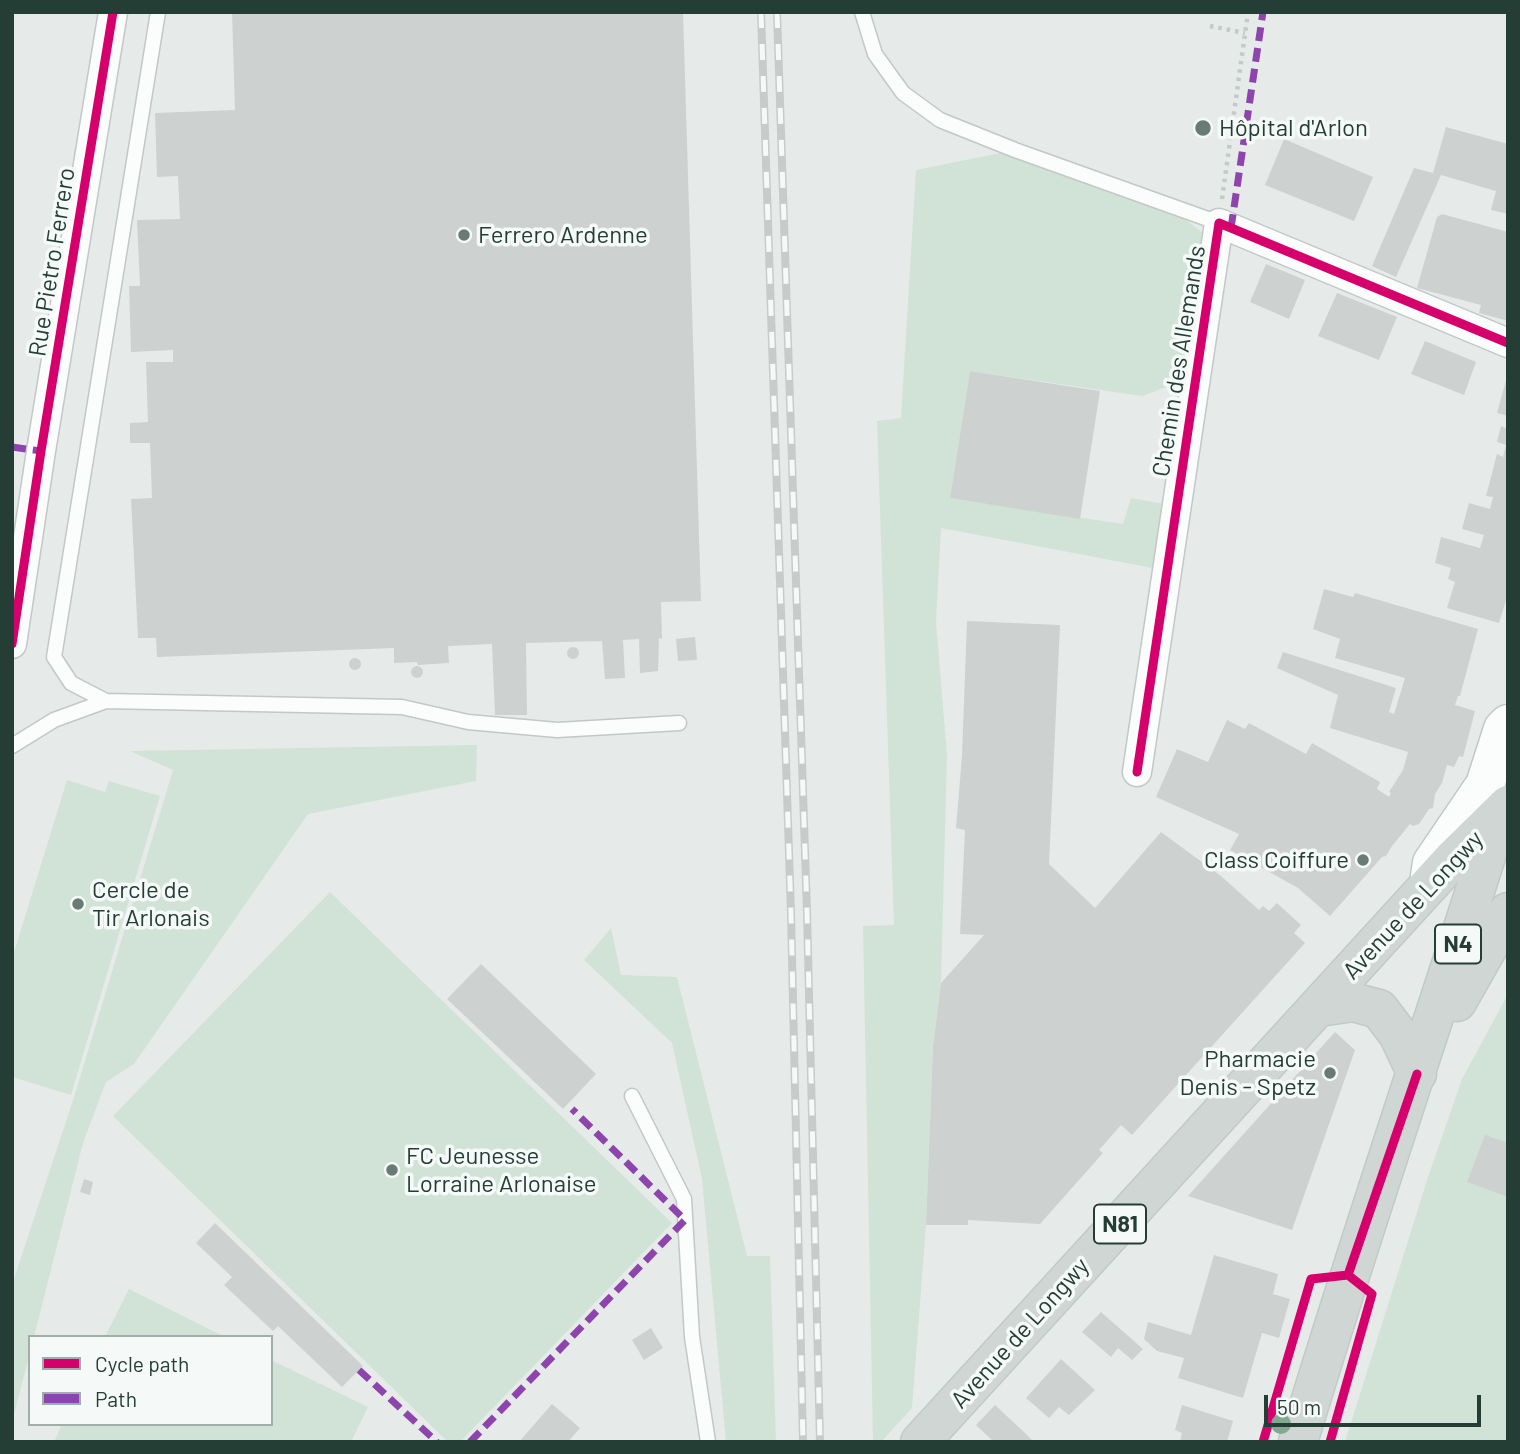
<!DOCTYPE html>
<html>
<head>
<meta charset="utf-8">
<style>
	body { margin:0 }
	#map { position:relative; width:1520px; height:1454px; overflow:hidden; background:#e6ebe9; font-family:Barlow,sans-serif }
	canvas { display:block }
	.frame { position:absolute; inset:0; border:14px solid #243e36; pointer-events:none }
	.legend { position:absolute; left:28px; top:1335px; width:245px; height:91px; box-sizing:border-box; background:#f5f9f7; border:2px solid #a1aeaa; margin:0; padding:9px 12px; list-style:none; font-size:21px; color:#243e36 }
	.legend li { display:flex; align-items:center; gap:14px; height:35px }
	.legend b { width:35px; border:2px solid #a1aeaa }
	.scale { position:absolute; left:1264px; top:1395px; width:217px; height:32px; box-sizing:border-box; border:4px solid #243e36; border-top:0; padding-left:9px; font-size:21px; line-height:24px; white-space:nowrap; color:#243e36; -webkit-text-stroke:5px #f5f9f7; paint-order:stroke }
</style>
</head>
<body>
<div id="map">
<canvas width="1520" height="1454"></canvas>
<div class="frame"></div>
<ul class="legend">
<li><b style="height:9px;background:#d6006c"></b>Cycle path</li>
<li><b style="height:9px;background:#8e44ad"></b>Path</li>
</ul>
<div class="scale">50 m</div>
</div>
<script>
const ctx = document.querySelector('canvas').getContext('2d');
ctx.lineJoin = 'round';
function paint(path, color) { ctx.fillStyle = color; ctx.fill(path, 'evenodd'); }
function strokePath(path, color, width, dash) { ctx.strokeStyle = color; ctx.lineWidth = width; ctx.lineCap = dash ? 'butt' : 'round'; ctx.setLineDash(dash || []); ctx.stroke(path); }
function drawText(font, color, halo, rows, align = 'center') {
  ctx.font = font + ' Barlow,sans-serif'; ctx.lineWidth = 7; ctx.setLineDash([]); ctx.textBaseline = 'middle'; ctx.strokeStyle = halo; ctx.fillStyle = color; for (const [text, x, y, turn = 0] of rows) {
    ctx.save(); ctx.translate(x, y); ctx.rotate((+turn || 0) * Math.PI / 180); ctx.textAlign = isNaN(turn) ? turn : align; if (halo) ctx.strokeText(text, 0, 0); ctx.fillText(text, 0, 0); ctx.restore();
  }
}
paint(new Path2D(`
	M1015 150 1179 215 1202 232 1184 366 1169 386 1142 396 970 371 950 498 1123 524 1131 498 1165 504 1153 568 941 528 936 622 947 755 941 983 933 1046 926 1225 912 1408 881 1442H873L863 926 894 925 877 421 901 418 916 170Z
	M477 745 476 781 308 814 134 1064 106 1082 83 1143 34 1337H30V1353L12 1422V1285L75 1094 173 770 130 751Z
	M67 780 105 792 109 781 160 796 71 1095 12 1077V959Z
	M330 892 672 1223 460 1442H448L113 1116Z
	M611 928 621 975 677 977 747 1256H770L776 1442H726L702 1179 672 1043 584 960Z
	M1508 994V1442H1345L1428 1177 1462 1079Z
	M129 1289 225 1337H105Z
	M271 1360 368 1407 351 1442H54L62 1424H271Z`), '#d0e3d6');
paint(new Path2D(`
	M232 12H683L701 601 661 602 662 639 659 638 658 671 640 673 639 639 623 640 625 678 605 679 602 641 526 643 527 715H495L492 644 448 646 449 663 418 665 417 662 394 663V648L157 657 156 638H138L131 499 152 498 150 443H130V423L148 422 146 362H173V350L131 352 129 286H140L137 220 180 219 178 176 157 177 155 113 235 110Z
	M1446 127 1508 144V214L1491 210 1496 191 1441 175 1396 277 1372 266 1414 168 1433 173Z
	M1284 139 1373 177 1354 221 1265 185Z
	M1442 214 1508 232V321L1479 313 1481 305 1417 288 1437 217Z
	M1266 264 1305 280 1289 319 1250 302Z
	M1337 293 1397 317 1379 360 1318 336Z
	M1425 341 1476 362 1464 395 1411 374Z
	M970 371 1100 391 1080 519 950 498Z
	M1508 373V416L1497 413Z
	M1501 426 1508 429V594L1499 623 1447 608 1455 582 1448 579 1451 568 1435 563 1441 537 1480 548 1484 535 1462 529 1469 503 1490 509 1493 497 1486 496 1497 454 1503 457 1506 445 1497 442Z
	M1324 589 1353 597 1355 593 1478 629 1460 696H1458L1455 705 1475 711 1463 757 1459 756 1454 767 1447 765 1442 783 1435 794 1433 808 1429 809 1419 824 1413 826 1410 824 1392 846 1386 856 1382 857 1330 916 1298 888 1230 850 1239 834 1156 797 1177 749 1208 762 1227 720 1245 729 1249 723 1306 754 1312 743 1380 782 1377 789 1389 797 1391 793 1389 792 1403 770 1408 752 1330 728 1338 695 1277 668 1283 652 1396 688 1389 712 1394 714 1405 678 1335 658 1340 639 1313 629Z
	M967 621 1060 625 1049 864 1095 908 1161 832 1221 876 1259 910 1263 906 1269 911 1277 903 1301 925 1294 933 1305 943 1132 1135 1121 1125 1099 1150 1103 1153 1040 1224 968 1220V1225H926L933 1046 941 983 984 935 960 934 965 830 956 828 962 756Z
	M695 637 697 660 678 661 676 639Z
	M567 653a6 6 0 1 1 12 0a6 6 0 1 1-12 0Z
	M349 664a6 6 0 1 1 12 0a6 6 0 1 1-12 0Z
	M411 672a6 6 0 1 1 12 0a6 6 0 1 1-12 0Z
	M481 964 596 1074 563 1109 447 999Z
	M1335 1032 1355 1050 1292 1230 1188 1196Z
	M1485 1135 1508 1143V1197L1467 1182Z
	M84 1179 93 1182 90 1195 80 1192Z
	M215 1223 363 1366 342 1387 278 1326 273 1331 224 1285 232 1277 196 1243Z
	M1214 1255 1278 1274 1273 1294 1290 1299 1279 1338 1262 1333 1243 1398 1178 1378 1184 1358 1157 1351 1144 1339 1148 1322 1191 1335Z
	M1101 1312 1143 1349 1132 1360 1118 1348 1111 1357 1082 1332Z
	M651 1328 663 1348 644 1360 632 1340Z
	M1061 1359 1095 1390 1069 1415 1059 1407 1049 1418 1026 1398Z
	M552 1404 580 1428 568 1442H519Z
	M995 1405 1024 1432 1034 1442H994L976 1425Z
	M1182 1405 1233 1421 1227 1442H1180L1182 1433 1175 1430Z`), '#cdd2d0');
const lane = new Path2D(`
	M862 12 875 54 903 93 940 120 1015 150 1219 223
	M106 701 71 683 54 657 158 12
	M12 746 54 720 106 701 402 707 468 722 557 730 679 723
	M632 1096 684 1199 692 1337 708 1442`);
const street = new Path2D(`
	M12 644 41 451 113 12
	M1137 772 1219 223 1508 343`);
const secondary = new Path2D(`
	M1430 876 1432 863 1485 785 1503 729 1508 724`);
const primary = new Path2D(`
	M1457 1002 1508 912
	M1319 1007 1353 1002 1379 1009 1398 1034 1417 1074
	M920 1442 1453 859 1508 805
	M1298 1442C1361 1233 1432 1027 1498 819`);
strokePath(lane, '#c3c8c6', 17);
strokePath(street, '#c3c8c6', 31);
strokePath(secondary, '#c2c8c6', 41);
strokePath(primary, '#c2cac7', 41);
strokePath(new Path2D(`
	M1210 26 1245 33
	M1222 199 1248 12`), '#c2cbc7', 4.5, [3.5, 5]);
strokePath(lane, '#fbfcfc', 14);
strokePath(street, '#fbfcfc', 28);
strokePath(secondary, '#fbfcfc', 38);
strokePath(primary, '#cfd6d4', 38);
const rail = new Path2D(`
	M761 12 791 913 803 1442
	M777 12 807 912 820 1442`);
strokePath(rail, '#c7ccca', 8);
strokePath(rail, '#f5f9f7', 5, [16]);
strokePath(new Path2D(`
	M1231 228 1263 12
	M12 447 41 451
	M359 1370 437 1442
	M470 1442 685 1220 572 1109`), '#8e44ad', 7, [14, 7]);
strokePath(new Path2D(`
	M12 644 41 451 113 12
	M1137 772 1219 223 1508 343
	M1348 1275 1417 1074
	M1263 1442 1311 1279 1348 1275 1372 1294 1330 1442`), '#d6006c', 9);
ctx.fillStyle = '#82a891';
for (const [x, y] of [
	[1281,1424]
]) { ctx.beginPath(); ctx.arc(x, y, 10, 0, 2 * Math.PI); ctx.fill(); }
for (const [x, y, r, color] of [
	[1203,128,9,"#687b75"],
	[464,235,7,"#687b75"],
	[1363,860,7,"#687b75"],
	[78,904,7,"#687b75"],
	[1330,1073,7,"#687b75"],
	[392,1170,7,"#687b75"]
]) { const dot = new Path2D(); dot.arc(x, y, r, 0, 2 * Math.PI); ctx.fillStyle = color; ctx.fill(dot); strokePath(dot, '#f5f9f7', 2.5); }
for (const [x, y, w] of [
	[1458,944,46],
	[1120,1224,52]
]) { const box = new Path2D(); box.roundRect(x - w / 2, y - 19.5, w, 39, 5); ctx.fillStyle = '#f5f9f7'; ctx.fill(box); strokePath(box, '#243e36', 2); }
drawText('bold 23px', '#243e36', null, [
	["N4",1458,944],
	["N81",1120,1224]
]);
drawText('24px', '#243e36', '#f5f9f7', [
	["Hôpital d'Arlon",1219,128],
	["Ferrero Ardenne",478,235],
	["Class Coiffure",1349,860,"right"],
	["Cercle de",92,890],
	["Tir Arlonais",92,918],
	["Pharmacie",1316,1059,"right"],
	["Denis - Spetz",1316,1087,"right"],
	["FC Jeunesse",406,1156],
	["Lorraine Arlonaise",406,1184]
], 'left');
drawText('24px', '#243e36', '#f5f9f7', [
	["Rue Pietro Ferrero",52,262,-81],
	["Chemin des Allemands",1179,361,-81],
	["Avenue de Longwy",1413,905,-47],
	["Avenue de Longwy",1020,1333,-48]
]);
</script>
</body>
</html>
